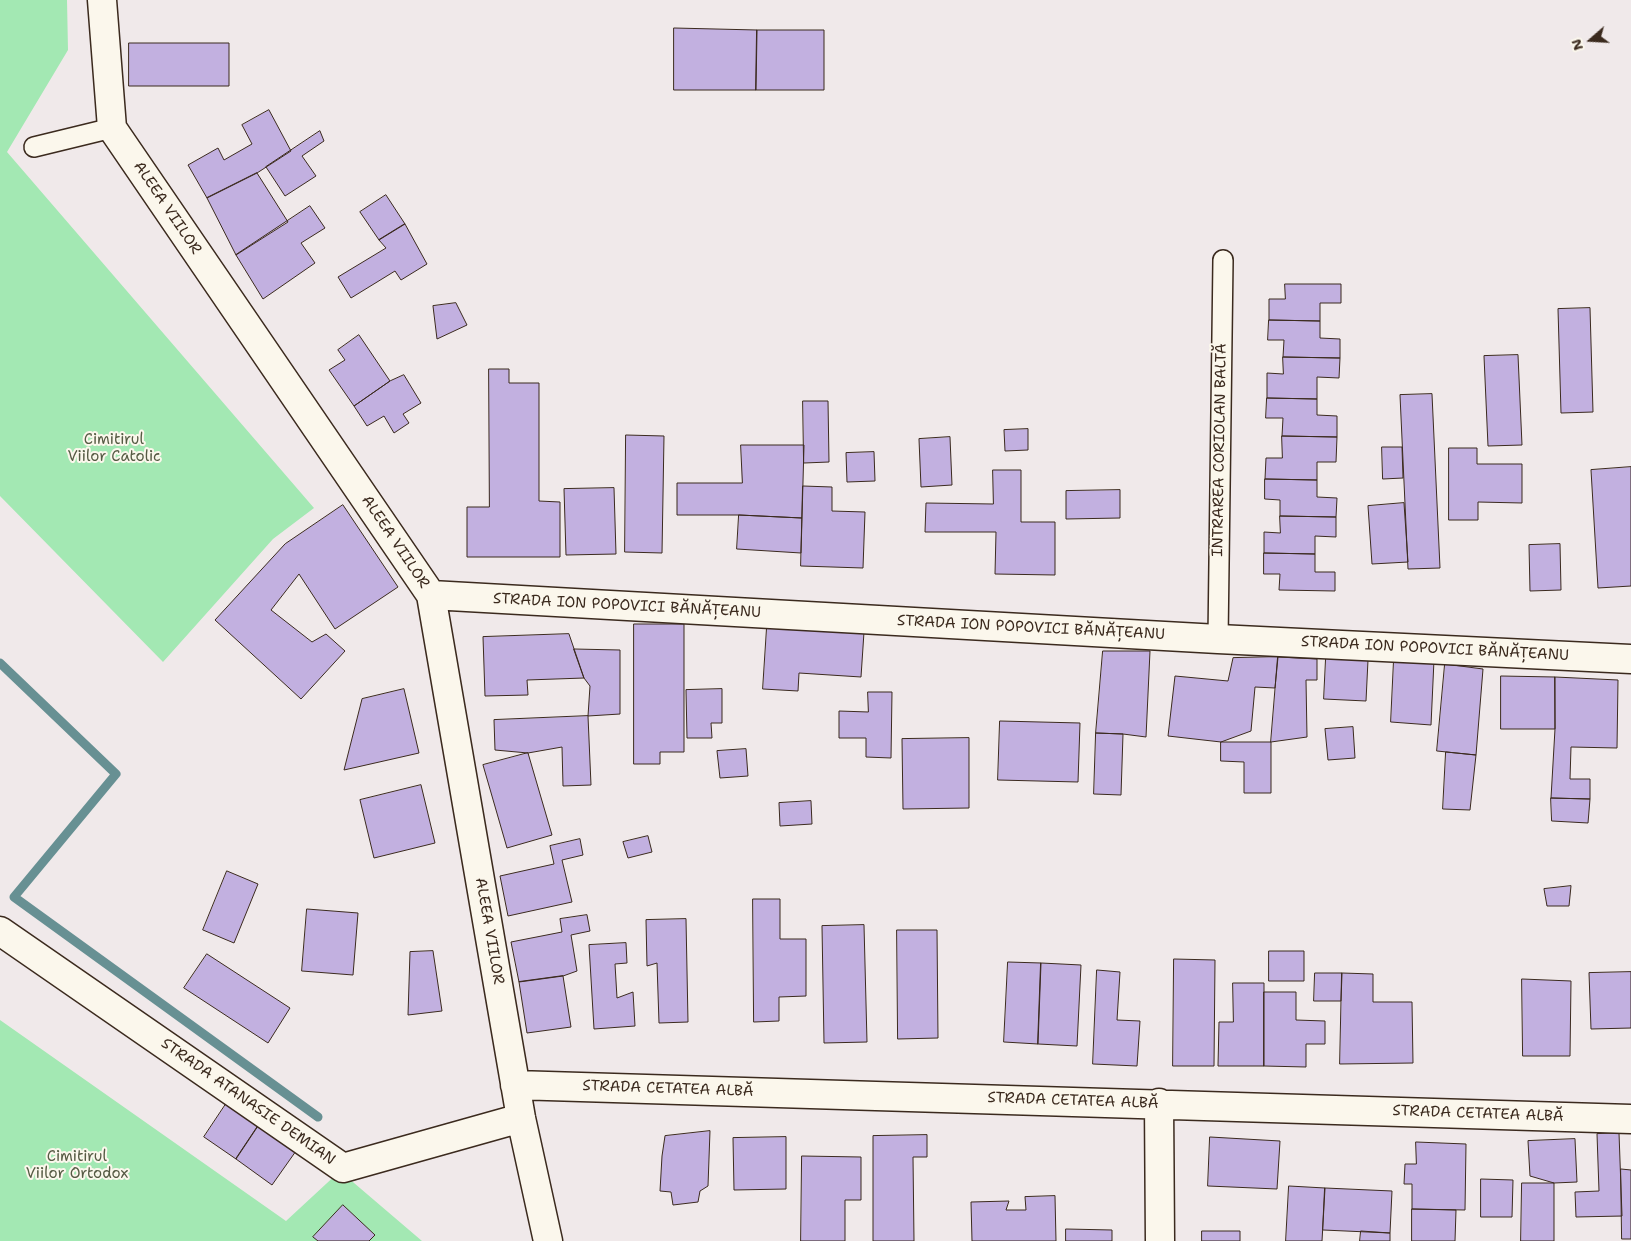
<!DOCTYPE html>
<html>
<head>
<meta charset="utf-8">
<style>
	body { margin:0 }
	#map { position:relative; width:1631px; height:1241px; overflow:hidden; background:#f0e9ea; font-family:"Shantell Sans",sans-serif }
	canvas { display:block }
	.north { position:absolute; left:1566px; top:15px; width:50px; height:50px; -webkit-text-stroke:4px #fbf7ec; paint-order:stroke; rotate:251deg; font-size:14px; font-weight:700; line-height:20px; text-align:center; color:#3b2a1e }
	.north::after { content:''; display:block; margin:auto; width:18px; height:22px; background:#3b2a1e; clip-path:polygon(50% 0,100% 100%,50% 72%,0 100%) }
</style>
</head>
<body>
<div id="map">
<canvas width="1631" height="1241"></canvas>
<div class="north">N</div>
</div>
<script>
const ctx = document.querySelector('canvas').getContext('2d');
ctx.lineJoin = 'round';
function paint(path, color) { ctx.fillStyle = color; ctx.fill(path, 'evenodd'); }
function strokePath(path, color, width, dash) { ctx.strokeStyle = color; ctx.lineWidth = width; ctx.lineCap = dash ? 'butt' : 'round'; ctx.setLineDash(dash || []); ctx.stroke(path); }
function drawText(font, color, halo, rows, align = 'center') {
  ctx.font = font + ' "Shantell Sans",sans-serif'; ctx.lineWidth = 4; ctx.setLineDash([]); ctx.textBaseline = 'middle'; ctx.strokeStyle = halo; ctx.fillStyle = color; for (const [text, x, y, turn = 0] of rows) {
    ctx.save(); ctx.translate(x, y); ctx.rotate((+turn || 0) * Math.PI / 180); ctx.textAlign = isNaN(turn) ? turn : align; if (halo) ctx.strokeText(text, 0, 0); ctx.fillText(text, 0, 0); ctx.restore();
  }
}
paint(new Path2D(`
	M0 0H67L68 50 7 152 314 508 273 539 163 662 0 496Z
	M0 1020 286 1221 340 1171 422 1241H0Z`), '#a3e8b3');
strokePath(new Path2D(`
	M0 663 116 774 14 897 318 1117`), '#679093', 9);
const building = new Path2D(`
	M674 28 757 30 756 90H674Z
	M757 30H824V90H756Z
	M129 43H229V86H129Z
	M269 110 291 151 257 173 207 198 188 165 218 148 224 160 252 144 242 125Z
	M320 131 324 141 302 156 316 176 285 196 266 167Z
	M257 173 288 222 236 255 207 198Z
	M386 195 405 224 379 240 360 212Z
	M310 206 325 228 301 243 315 263 263 299 236 255Z
	M405 224 427 264 401 280 395 271 351 298 338 277 386 248 379 240Z
	M1285 284H1341V303H1320V321L1269 320V299H1285Z
	M456 303 467 325 437 339 433 306Z
	M1590 308 1593 412 1561 413 1558 309Z
	M1269 320 1320 321V338L1340 339V358L1283 357 1284 340H1268Z
	M359 335 390 381 354 406 329 370 345 360 338 350Z
	M1518 355 1522 445 1488 446 1484 356Z
	M1283 357 1340 358 1339 378 1317 377V399L1267 398V373L1283 374Z
	M489 369H509V383H539V501L560 502V557H467V507H489Z
	M404 375 421 403 403 414 409 423 394 433 384 416 367 426 354 406 390 381Z
	M1432 394 1440 568 1408 569 1400 395Z
	M1267 398 1317 399V415L1337 416V437L1282 436 1283 418H1266Z
	M803 401H828L829 462 804 463Z
	M1028 429V450L1005 451 1004 430Z
	M626 435 664 436 662 553 625 552Z
	M1282 436 1337 437 1336 462H1317V480L1265 479 1266 458H1282Z
	M950 437 952 485 921 487 919 439Z
	M741 445H804L802 518 739 515H677V483H742Z
	M1382 447H1402L1403 478 1383 479Z
	M1449 448H1477V464H1522V503L1478 502V520H1449Z
	M874 452 875 481 847 482 846 453Z
	M1631 467V586L1598 588 1591 470Z
	M993 470H1021V522H1055V575L995 574 996 532H925L926 503 993 504Z
	M1265 479 1317 480V497L1337 498 1336 517 1280 516V500L1265 499Z
	M803 486 832 487V511L865 512 863 568 801 566Z
	M614 488 616 554 566 555 564 489Z
	M1120 490V518L1066 519V491Z
	M1404 503 1408 562 1372 564 1368 506Z
	M343 505 398 587 335 629 299 574 271 610 312 642 326 634 345 651 301 699 215 620 285 544Z
	M739 515 802 518 801 553 737 549Z
	M1280 516 1336 517V537L1315 536V554L1264 553V532L1280 533Z
	M1560 544 1561 590 1530 591 1529 545Z
	M1264 553 1315 554V572H1335V591L1279 590 1280 574H1264Z
	M634 624H684V752H660V764H634Z
	M767 627 864 632 861 677 799 673 798 691 763 689Z
	M569 634 584 678 527 680 528 695 485 696 483 637Z
	M574 649 620 650V714L588 716 590 686 584 678Z
	M1103 651H1150L1146 737 1123 734 1096 733Z
	M1278 657 1317 659V680H1306L1307 737 1271 742Z
	M1278 657 1275 688 1255 687 1251 731 1221 742 1168 736 1175 676 1228 681 1233 658Z
	M1326 658 1368 660 1366 701 1324 699Z
	M1394 659 1434 660 1431 725 1391 722Z
	M1445 664 1483 669 1476 755 1437 751Z
	M1501 676 1555 677V729H1501Z
	M1555 677 1618 680 1617 748 1571 747 1570 779H1590V799L1551 798 1555 729Z
	M404 689 419 753 344 770 362 699Z
	M722 689V723H711L712 738H687L686 690Z
	M868 692H892L891 758 866 757V738H839V711L868 712Z
	M588 716 591 785 563 786 562 747 528 753 495 750 494 720Z
	M1000 721 1080 723 1078 782 998 780Z
	M1353 727 1355 758 1328 760 1325 729Z
	M1096 733 1123 734 1121 795 1094 794Z
	M969 738V808L903 809 902 739Z
	M1221 742H1271V793H1244V762L1221 761Z
	M746 749 748 776 720 778 717 751Z
	M1446 752 1476 755 1470 810 1443 809Z
	M528 753 552 835 507 848 483 765Z
	M421 785 435 843 374 858 360 800Z
	M1551 798 1590 799 1588 823 1552 821Z
	M811 801 812 824 780 826 779 803Z
	M648 836 652 852 628 858 623 842Z
	M580 839 583 855 562 860 572 902 508 916 500 876 554 864 550 846Z
	M227 871 258 884 234 943 203 930Z
	M1571 886 1569 906H1547L1544 889Z
	M753 899H780V939H806V996L779 997V1021L754 1022Z
	M307 909 358 913 353 975 302 971Z
	M587 915 590 931 571 935 577 971 563 976 519 982 511 942 562 932 560 919Z
	M686 919 688 1022 659 1023 657 963 647 966 646 920Z
	M864 925 867 1042 824 1043 822 926Z
	M897 930H937L938 1038 898 1039Z
	M626 943 627 963 615 964 617 998 633 992 635 1026 594 1029 589 945Z
	M433 951 442 1011 408 1015 410 952Z
	M1269 951H1304V981H1269Z
	M207 954 290 1008 268 1043 184 988Z
	M1174 959 1215 960 1214 1066H1173Z
	M1008 962 1041 963 1038 1044 1004 1042Z
	M1041 963 1081 965 1077 1046 1038 1044Z
	M1097 970 1120 972 1117 1020 1140 1021 1137 1066 1093 1064Z
	M1631 972V1028L1591 1029 1589 973Z
	M1315 973H1342L1341 1001H1314Z
	M1342 973 1373 974V1002H1412L1413 1063 1340 1064Z
	M563 976 571 1027 527 1033 519 982Z
	M1522 979 1571 981 1570 1056H1523Z
	M1233 983H1264V1066H1218L1219 1022H1233Z
	M1264 992H1296V1020L1325 1021V1044H1306V1067L1264 1066Z
	M226 1104 258 1126 236 1159 204 1137Z
	M258 1126 296 1151 272 1185 236 1159Z
	M710 1131 708 1186 700 1191 698 1202 673 1205 671 1192 660 1191 662 1156 665 1136Z
	M1619 1133 1622 1216 1576 1217 1575 1192 1599 1191 1597 1134Z
	M927 1135V1157H913L914 1241H873V1136Z
	M786 1137V1189L734 1190 733 1138Z
	M1210 1137 1280 1141 1277 1189 1208 1186Z
	M1575 1139 1577 1182 1554 1183 1530 1176 1528 1141Z
	M1416 1142 1466 1144 1465 1210 1412 1209V1184H1404L1405 1164H1416Z
	M802 1156 861 1157V1200H845V1241H801Z
	M1621 1169 1631 1170V1239H1622Z
	M1481 1179 1513 1180 1512 1217H1481Z
	M1522 1183H1554V1241H1521Z
	M1289 1186 1325 1188 1322 1241H1286Z
	M1325 1188 1392 1191 1390 1233 1323 1230Z
	M1055 1196 1056 1241H972L971 1202 1009 1201 1006 1210H1026L1025 1197Z
	M343 1205 375 1235 369 1241H318L313 1237Z
	M1412 1209 1456 1210 1455 1241H1412Z
	M1066 1229 1112 1230V1241H1066Z
	M1202 1231H1240V1241H1202Z
	M1361 1231 1390 1233V1241H1360Z`);
paint(building, '#c2b0e0');
strokePath(building, '#3b2a1e', 1);
const lane = new Path2D(`
	M34 147 112 128
	M1218 639 1223 260`);
const street = new Path2D(`
	M102 0 112 128 431 595 521 1118 548 1241
	M431 595 1218 639 1631 659
	M0 931 343 1168 521 1118
	M515 1085 1631 1119
	M1159 1103 1160 1241`);
strokePath(lane, '#3b2a1e', 22);
strokePath(street, '#3b2a1e', 31);
strokePath(lane, '#fbf7ec', 19);
strokePath(street, '#fbf7ec', 28);
drawText('15px', '#3b2a1e', '#fbf7ec', [
	["ALEEA VIILOR",167,208,56],
	["INTRAREA CORIOLAN BALTĂ",1220,450,-89],
	["ALEEA VIILOR",395,542,56],
	["STRADA ION POPOVICI BĂNĂȚEANU",627,606,3],
	["STRADA ION POPOVICI BĂNĂȚEANU",1031,628,3],
	["STRADA ION POPOVICI BĂNĂȚEANU",1435,649,3],
	["ALEEA VIILOR",489,931,80],
	["STRADA CETATEA ALBĂ",668,1089,2],
	["STRADA CETATEA ALBĂ",1073,1101,2],
	["STRADA ATANASIE DEMIAN",248,1102,35],
	["STRADA CETATEA ALBĂ",1478,1114,2]
]);
drawText('15px', '#555a43', '#fbf7ec', [
	["Cimitirul",114,440],
	["Viilor Catolic",114,457],
	["Cimitirul",77,1157],
	["Viilor Ortodox",77,1174]
]);
</script>
</body>
</html>
